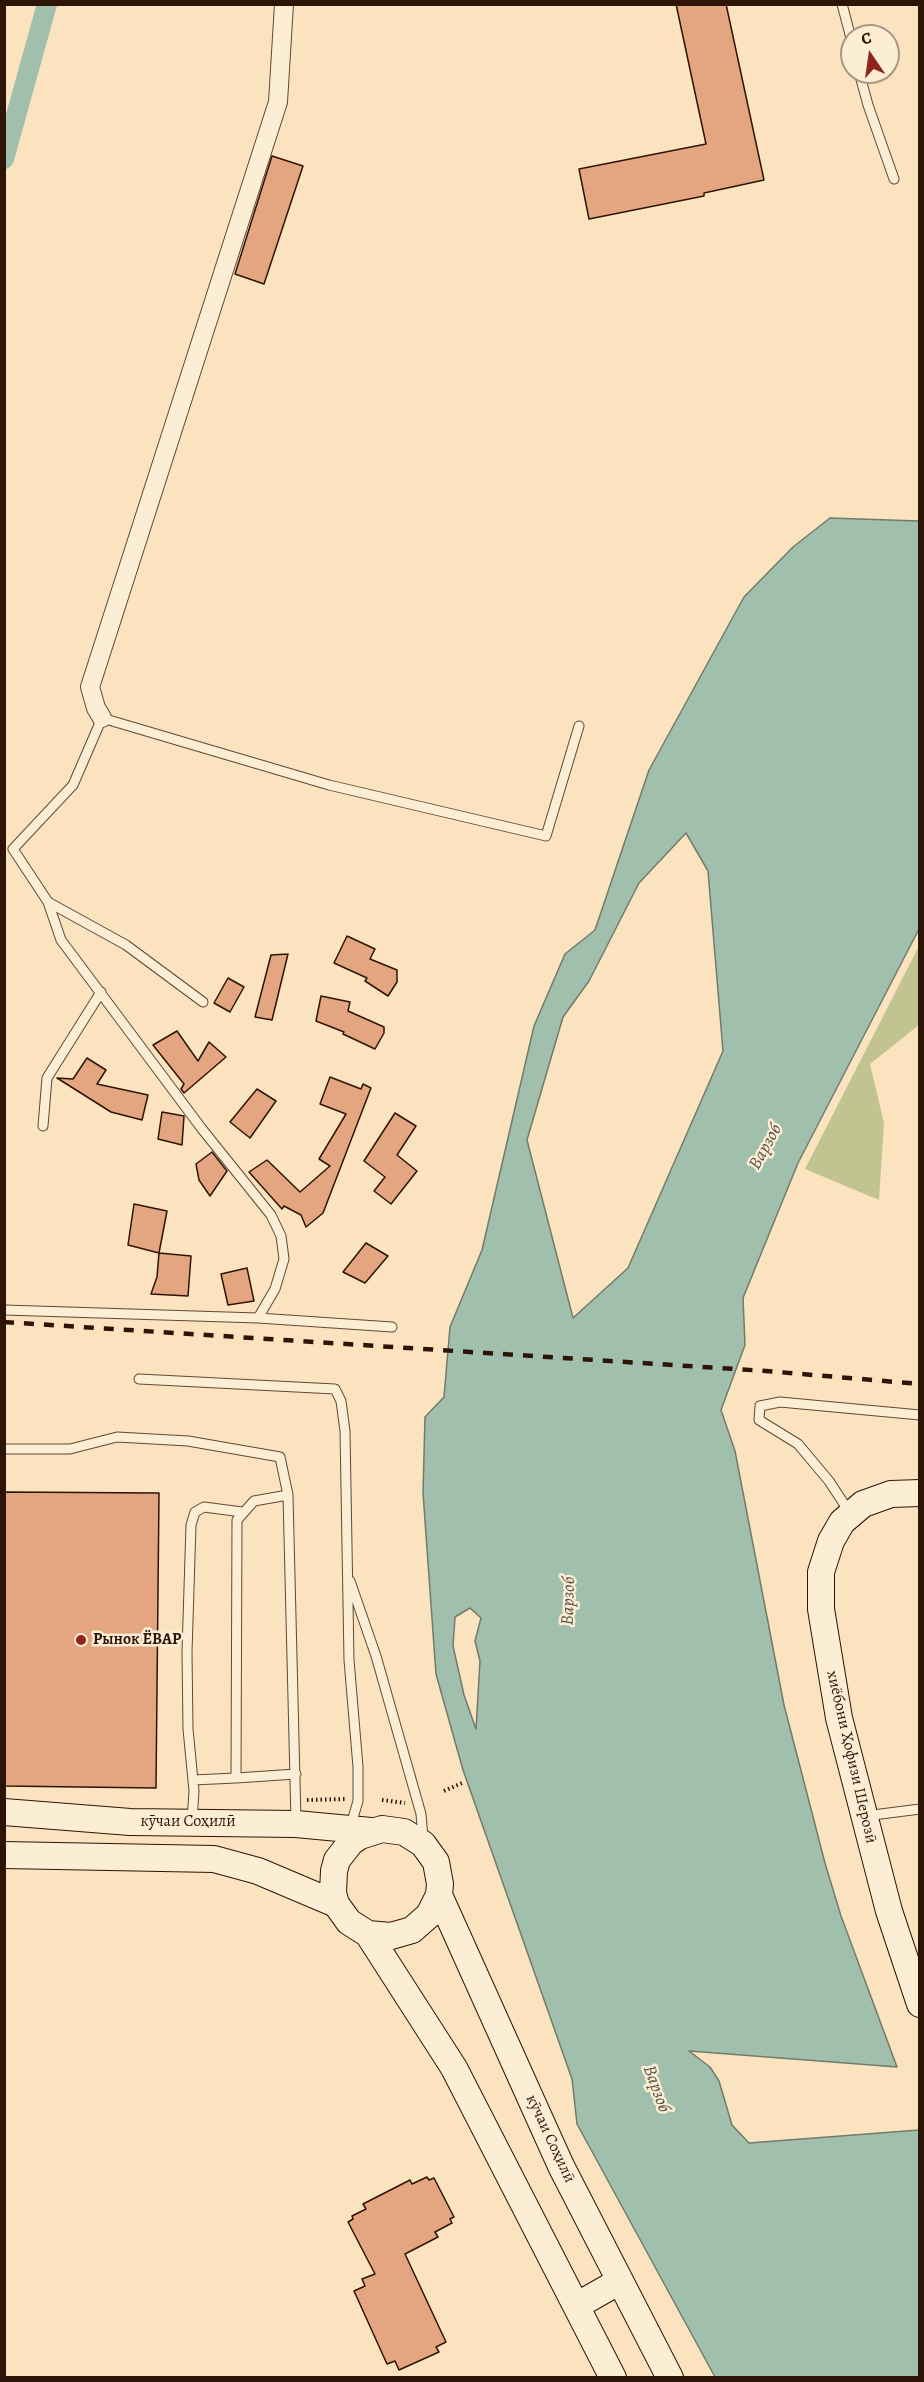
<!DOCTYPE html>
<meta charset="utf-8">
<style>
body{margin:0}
#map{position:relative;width:924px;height:2382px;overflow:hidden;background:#fbe3bf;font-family:Alegreya,serif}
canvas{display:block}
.frame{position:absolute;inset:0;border:6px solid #2d1407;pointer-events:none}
.north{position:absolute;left:840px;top:24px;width:60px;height:60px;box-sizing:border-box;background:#fcedd5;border:2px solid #a99683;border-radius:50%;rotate:347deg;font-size:16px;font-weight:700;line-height:24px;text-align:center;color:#2d1407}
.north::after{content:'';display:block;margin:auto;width:21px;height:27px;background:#8f2418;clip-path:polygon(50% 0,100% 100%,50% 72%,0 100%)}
</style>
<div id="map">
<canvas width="924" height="2382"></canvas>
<div class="frame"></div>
<div class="north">С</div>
</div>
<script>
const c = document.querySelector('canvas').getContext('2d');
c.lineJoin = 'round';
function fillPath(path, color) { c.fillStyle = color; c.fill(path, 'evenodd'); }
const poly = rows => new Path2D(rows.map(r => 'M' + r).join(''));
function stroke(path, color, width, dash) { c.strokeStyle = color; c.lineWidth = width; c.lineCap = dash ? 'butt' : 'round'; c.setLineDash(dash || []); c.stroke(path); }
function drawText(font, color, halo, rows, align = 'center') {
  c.font = font + ' Alegreya,serif'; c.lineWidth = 5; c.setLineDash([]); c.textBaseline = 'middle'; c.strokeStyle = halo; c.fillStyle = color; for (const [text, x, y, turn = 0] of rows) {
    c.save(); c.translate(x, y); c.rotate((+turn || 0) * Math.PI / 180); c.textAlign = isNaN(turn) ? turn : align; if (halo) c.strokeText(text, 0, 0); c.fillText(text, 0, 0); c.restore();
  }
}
fillPath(poly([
 [919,946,919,1025,870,1064,884,1123,879,1200,805,1169]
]), '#c1c390');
const water = poly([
 [830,518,919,521,919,929,798,1163,743,1298,745,1345,721,1410,735,1451,784,1705,825,1863,841,1916,897,2067,689,2051,710,2067,719,2081,732,2125,749,2143,919,2130,919,2377,715,2377,577,2124,572,2079,463,1770,436,1674,423,1493,425,1417,444,1397,450,1327,482,1250,534,1026,565,954,595,930,649,770,744,597,793,547,830,518],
 [686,833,708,871,723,1051,628,1268,573,1318,527,1140,563,1017,589,981,639,883,686,833],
 [470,1608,481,1618,475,1641,480,1661,476,1729,464,1695,453,1646,455,1617,470,1608]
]);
fillPath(water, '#a0bfac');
stroke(water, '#727b6a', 1.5);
stroke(poly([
 [4,159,47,4]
]), '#a0bfac', 20);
const building = poly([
 [676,4,726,4,764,180,704,193,704,196,589,219,579,169,706,144,676,4],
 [272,156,303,166,264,284,235,274,272,156],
 [347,936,375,949,370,959,397,970,397,982,388,996,365,981,367,978,334,963,347,936],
 [288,954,272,1020,255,1017,271,955,288,954],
 [228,978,244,987,230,1012,214,1003,228,978],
 [321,996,350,1002,348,1011,384,1027,384,1033,375,1049,343,1034,344,1032,316,1021,321,996],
 [177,1031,198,1061,209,1042,226,1057,184,1093,181,1089,184,1084,153,1045,177,1031],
 [87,1058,106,1070,97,1084,148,1095,142,1120,111,1112,57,1078,73,1079,87,1058],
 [330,1077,361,1089,363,1084,371,1088,323,1213,306,1227,301,1215,284,1206,282,1209,249,1172,267,1160,300,1192,330,1166,319,1159,346,1114,320,1104,330,1077],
 [257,1089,276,1101,250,1138,230,1122,257,1089],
 [162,1112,184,1116,182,1145,158,1139,162,1112],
 [395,1113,416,1126,397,1155,417,1171,391,1204,374,1191,385,1177,364,1161,395,1113],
 [212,1152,227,1171,210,1196,199,1180,196,1164,212,1152],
 [134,1204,167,1211,159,1253,128,1245,134,1204],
 [366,1243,388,1256,365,1283,343,1272,366,1243],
 [159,1253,191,1256,188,1296,151,1294,157,1277,159,1253],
 [247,1268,254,1301,228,1305,221,1274,247,1268],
 [4,1492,159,1493,156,1788,4,1786,4,1492],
 [427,2177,429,2180,434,2178,454,2217,450,2219,452,2223,435,2232,438,2237,405,2254,446,2342,436,2347,439,2352,399,2370,395,2361,387,2364,354,2291,365,2286,362,2279,375,2274,348,2222,353,2219,352,2216,366,2209,363,2204,410,2180,412,2184,427,2177]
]);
fillPath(building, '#e4a581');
stroke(building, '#2d1407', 1.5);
const lane = poly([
 [842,4,852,42],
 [859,72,868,105,894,179],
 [48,902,126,945,203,1002],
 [43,1126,47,1078,101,992],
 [4,1310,258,1318,275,1289,284,1259,281,1236,271,1215,202,1129,61,940,48,902,13,849,73,785,102,718,329,785,546,836,579,726],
 [258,1318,392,1327],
 [139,1379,335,1389,341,1401,345,1431,349,1660,358,1767,358,1801,350,1828],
 [4,1449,70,1449,117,1437,188,1441,280,1457,288,1495,296,1821],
 [288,1495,254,1501,237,1520,236,1778,296,1774],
 [850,1513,829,1481,798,1444,759,1420,760,1406,780,1402,920,1415],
 [350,1581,376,1656,421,1814,423,1838],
 [193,1780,236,1778],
 [865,1816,920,1809],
 [192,1821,194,1791,188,1729,187,1652,191,1525,195,1512,204,1507,242,1512]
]);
const street = poly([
 [102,718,96,708,90,687,278,102,284,4]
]);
const secondary = poly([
 [920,1493,891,1494,863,1504,842,1522,831,1541,821,1572,821,1609,839,1718,889,1911,920,2004],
 [4,1812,130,1822,296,1824,371,1831],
 [4,1855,214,1859,258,1871,336,1904],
 [439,1895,561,2166,670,2378],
 [368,1934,391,1936,412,1930,429,1915,439,1895,440,1884,436,1862,423,1844,404,1832,382,1829,360,1836,351,1842,337,1860,334,1871,333,1893,336,1904,349,1922,368,1934,454,2068,613,2378],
 [576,2306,620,2281]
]);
stroke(lane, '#604835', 11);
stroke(street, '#604835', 20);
stroke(secondary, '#2d1407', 28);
stroke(poly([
 [444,1791,462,1783],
 [307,1800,345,1799],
 [382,1800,405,1803]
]), '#2d1407', 4, [1.5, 3]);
stroke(lane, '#fcedd5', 9);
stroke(street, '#fcedd5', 18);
stroke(secondary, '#fcedd5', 26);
stroke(poly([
 [4,1322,766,1371,920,1384]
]), '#2d1407', 4.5, [10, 10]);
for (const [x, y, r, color] of [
 [81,1640,6,"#8f2418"]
]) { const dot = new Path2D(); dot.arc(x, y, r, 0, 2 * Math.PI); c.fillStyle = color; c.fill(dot); stroke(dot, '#fcedd5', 2); }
drawText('bold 16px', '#2d1407', '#fcedd5', [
 ["Рынок ЁВАР",93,1640]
], 'left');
drawText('16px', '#2d1407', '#fcedd5', [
 ["хиёбони Ҳофизи Шерозӣ",851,1757,77],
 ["кӯчаи Соҳилӣ",188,1822],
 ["кӯчаи Соҳилӣ",550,2139,65]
]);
drawText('italic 18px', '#555041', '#fcedd5', [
 ["Варзоб",766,1147,-61],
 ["Варзоб",569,1601,-88],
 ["Варзоб",656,2089,70]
]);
</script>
